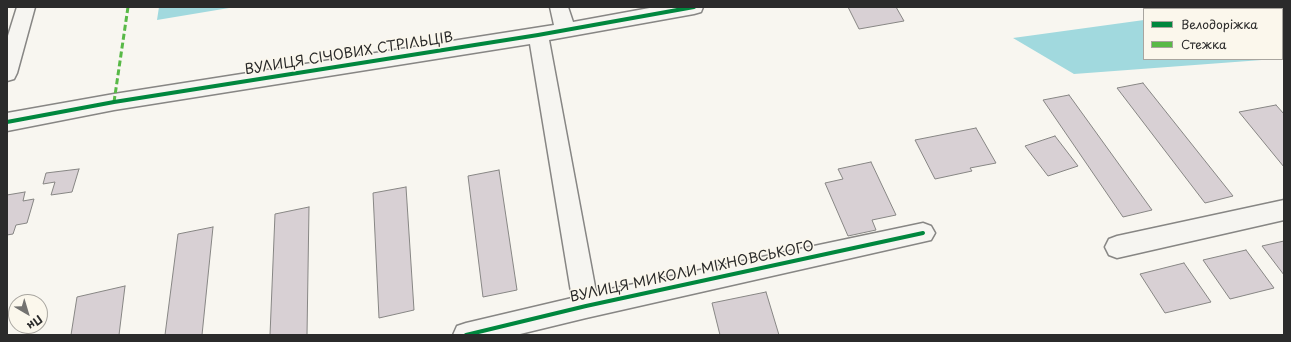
<!DOCTYPE html>
<meta charset="utf-8">
<style>
body{margin:0}
#map{position:relative;width:1291px;height:342px;overflow:hidden;background:#f8f6f0;font-family:"Playpen Sans",sans-serif}
canvas{display:block}
.frame{position:absolute;inset:0;border:8px solid #2b2b2b;pointer-events:none}
.legend{position:absolute;left:1143px;top:8px;width:140px;height:52px;box-sizing:border-box;background:#fbf7ec;border:1px solid #a8a59f;margin:0;padding:5px 7px;list-style:none;font-size:12px;color:#2b2b2b}
.legend li{display:flex;align-items:center;gap:8px;height:20px}
.legend b{width:20px;border:1px solid #a8a59f}
.north{position:absolute;left:8px;top:294px;width:40px;height:40px;box-sizing:border-box;background:#fbf7ec;border:1px solid #a8a59f;border-radius:50%;rotate:142deg;font-size:11px;font-weight:700;line-height:16px;text-align:center;color:#2b2b2b}
.north::after{content:'';display:block;margin:auto;width:14px;height:18px;background:#737270;clip-path:polygon(50% 0,100% 100%,50% 72%,0 100%)}
</style>
<div id="map">
<canvas width="1291" height="342"></canvas>
<div class="frame"></div>
<ul class="legend">
<li><b style="height:5px;background:#00873e"></b>Велодоріжка</li>
<li><b style="height:5px;background:#58b947"></b>Стежка</li>
</ul>
<div class="north">Пн</div>
</div>
<script>
const c = document.querySelector('canvas').getContext('2d');
c.lineJoin = 'round';
function fillPath(path, color) { c.fillStyle = color; c.fill(path, 'evenodd'); }
const poly = rows => new Path2D(rows.map(r => 'M' + r).join(''));
function stroke(path, color, width, dash) { c.strokeStyle = color; c.lineWidth = width; c.lineCap = dash ? 'butt' : 'round'; c.setLineDash(dash || []); c.stroke(path); }
function drawText(font, color, halo, rows, align = 'center') {
  c.font = font + ' "Playpen Sans",sans-serif'; c.lineWidth = 3; c.setLineDash([]); c.textBaseline = 'middle'; c.strokeStyle = halo; c.fillStyle = color; for (const [text, x, y, turn = 0] of rows) {
    c.save(); c.translate(x, y); c.rotate((+turn || 0) * Math.PI / 180); c.textAlign = isNaN(turn) ? turn : align; if (halo) c.strokeText(text, 0, 0); c.fillText(text, 0, 0); c.restore();
  }
}
fillPath(poly([
 [159,7,235,7,157,20],
 [1144,20,1144,59,1275,59,1074,74,1013,38]
]), '#a1d9de');
const building = poly([
 [848,7,896,7,904,21,859,29,848,7],
 [1143,83,1233,196,1205,203,1117,88,1143,83],
 [1069,95,1152,210,1123,217,1043,100,1069,95],
 [1276,105,1284,114,1284,167,1239,112,1276,105],
 [976,128,996,163,970,168,972,171,935,179,915,140,976,128],
 [1055,136,1078,166,1048,176,1025,146,1055,136],
 [871,162,896,215,872,220,876,230,848,236,825,183,843,179,838,169,871,162],
 [79,169,72,192,51,195,55,182,43,184,46,173,79,169],
 [499,170,517,290,483,297,468,176,499,170],
 [406,187,414,310,379,318,373,193,406,187],
 [25,192,23,201,34,199,27,223,16,225,13,234,7,235,7,195,25,192],
 [309,207,307,335,270,335,275,214,309,207],
 [213,227,202,335,165,335,178,234,213,227],
 [1284,241,1284,275,1262,246,1284,241],
 [1246,250,1274,288,1230,299,1203,260,1246,250],
 [1184,263,1211,302,1165,313,1140,274,1184,263],
 [125,286,119,335,71,335,77,297,125,286],
 [766,292,779,335,720,335,712,303,766,292]
]);
fillPath(building, '#d8d0d4');
stroke(building, '#878684', 1);
const minor = poly([
 [17,7,35,7,17,73,14,79,7,81,7,39,17,7],
 [550,7,568,7,573,22,655,7,703,7,701,12,694,14,549,40,596,292,923,223,931,226,935,233,931,240,586,318,516,335,453,335,457,326,466,323,572,298,530,44,114,110,7,131,7,113,114,94,554,25,550,7],
 [1284,200,1284,220,1117,258,1109,255,1105,247,1109,239,1117,236,1284,200]
]);
stroke(minor, '#878684', 3);
fillPath(minor, '#f6f5f1');
stroke(poly([
 [114,102,128,7]
]), '#58b947', 3, [6, 3]);
stroke(poly([
 [7,122,114,102,538,35,694,7],
 [466,335,586,306,923,233]
]), '#00873e', 4);
drawText('14px', '#2b2b2b', '#fbf7ec', [
 ["ВУЛИЦЯ СІЧОВИХ СТРІЛЬЦІВ",349,54,-9],
 ["ВУЛИЦЯ МИКОЛИ МІХНОВСЬКОГО",692,272,-12]
]);
</script>
